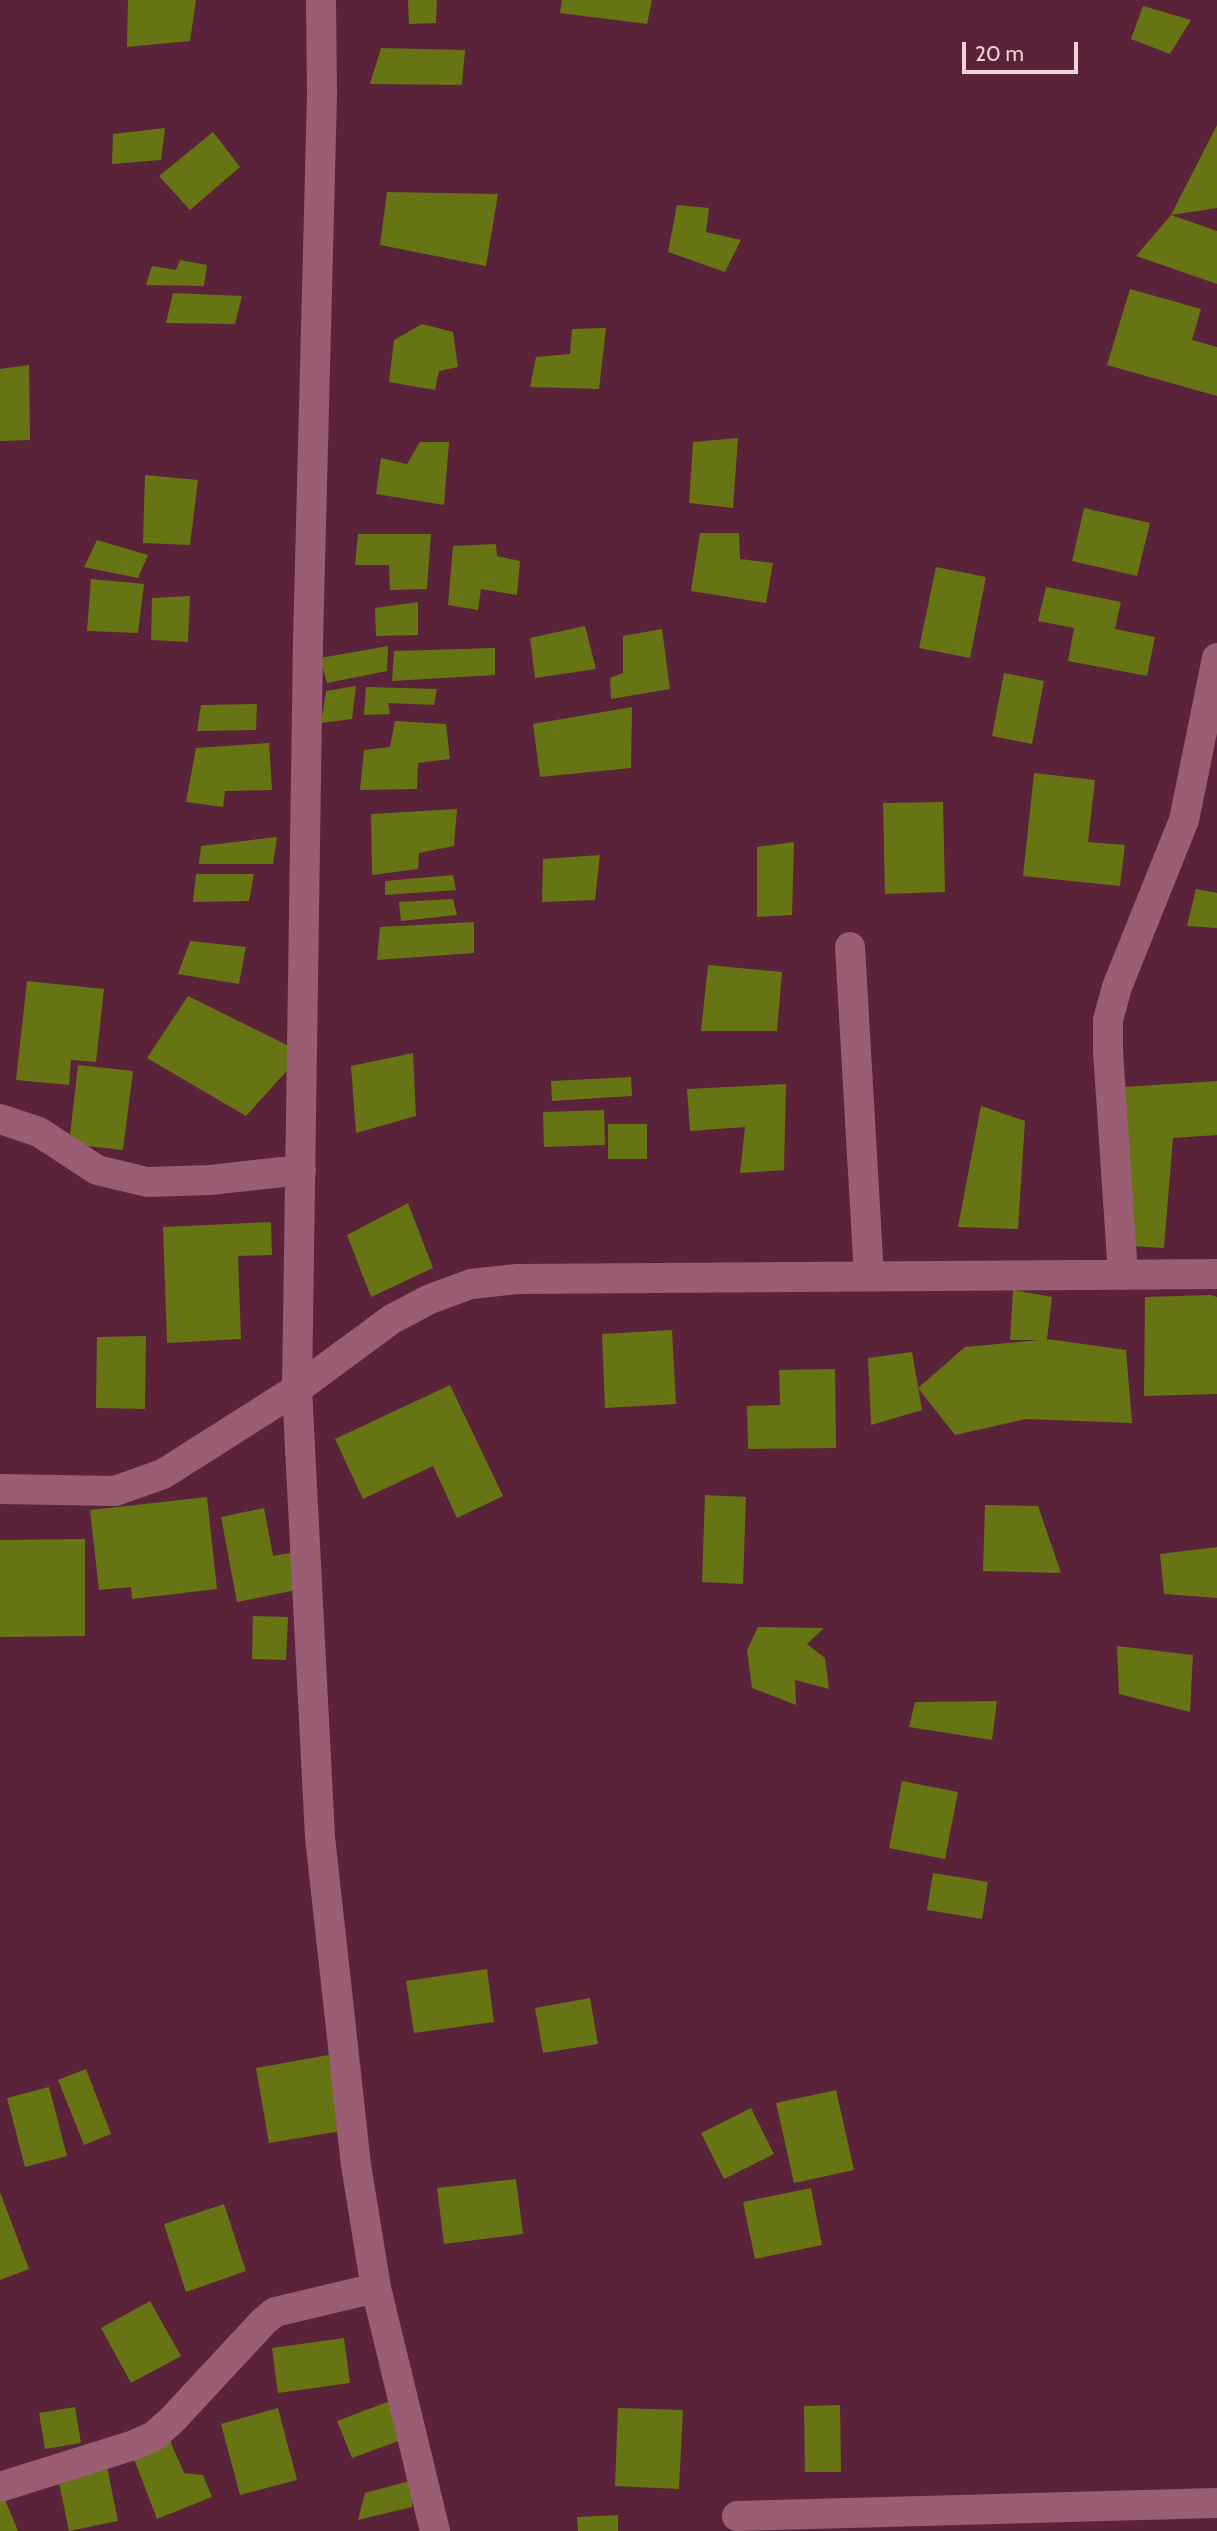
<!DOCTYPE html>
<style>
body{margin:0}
#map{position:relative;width:1217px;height:2531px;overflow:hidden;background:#5a2339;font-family:Cabin,sans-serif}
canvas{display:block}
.scale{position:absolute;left:962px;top:42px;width:116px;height:32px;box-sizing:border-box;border:4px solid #f5d1dc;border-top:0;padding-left:9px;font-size:21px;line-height:24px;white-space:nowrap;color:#f5d1dc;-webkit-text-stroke:5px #5a2339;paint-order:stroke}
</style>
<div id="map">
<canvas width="1217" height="2531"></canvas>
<div class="scale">20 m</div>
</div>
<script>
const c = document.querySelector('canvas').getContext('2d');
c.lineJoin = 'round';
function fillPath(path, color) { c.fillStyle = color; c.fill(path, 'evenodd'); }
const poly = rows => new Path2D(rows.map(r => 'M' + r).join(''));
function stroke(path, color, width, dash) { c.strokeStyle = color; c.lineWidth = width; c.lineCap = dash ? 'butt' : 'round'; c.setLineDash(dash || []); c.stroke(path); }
fillPath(poly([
 [128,0,196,0,190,41,127,47],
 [408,0,437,0,436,23,409,24],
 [562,0,652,0,647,24,560,13],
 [1143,6,1191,20,1170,54,1131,39],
 [381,48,465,50,462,85,370,84],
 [1217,125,1217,208,1171,215,1217,231,1217,284,1136,256,1171,215],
 [165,128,161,160,112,164,113,134],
 [213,132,240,167,190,210,159,176],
 [387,192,498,194,486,266,380,245],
 [677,205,709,208,706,232,741,240,725,272,668,252],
 [180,260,207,265,204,286,146,285,152,266,176,270],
 [1130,289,1201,309,1192,340,1217,347,1217,396,1107,365],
 [173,293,242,296,235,324,166,323],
 [422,324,453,332,458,367,439,371,435,390,389,382,394,340],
 [606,328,599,389,530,387,536,357,570,354,572,329],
 [29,365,30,440,0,441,0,369],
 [738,438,733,508,689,503,693,442],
 [420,442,449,442,444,505,376,494,381,458,407,464],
 [145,475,198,480,190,545,143,543],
 [1084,508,1150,523,1137,576,1072,561],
 [700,533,739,533,740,559,773,563,766,603,691,591],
 [358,534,431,534,427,589,390,590,389,565,355,565],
 [97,540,148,555,138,578,84,567],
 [496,544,497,556,520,561,517,595,481,589,478,610,448,605,453,546],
 [936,567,986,577,970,658,919,648],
 [91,579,144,584,138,633,87,631],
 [1046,587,1121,602,1115,629,1155,637,1147,676,1068,661,1074,628,1038,621],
 [190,596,188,642,151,640,152,598],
 [418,602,418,635,376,636,375,608],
 [585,626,596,669,535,678,530,638],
 [662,629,670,689,611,699,610,678,623,673,623,636],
 [388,646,387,671,327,683,320,658],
 [495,648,495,675,392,681,394,651],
 [1004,673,1044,681,1032,744,992,736],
 [356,686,352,719,321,723,326,691],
 [366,687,437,689,434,705,388,703,390,714,364,715],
 [257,704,256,730,197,731,201,705],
 [632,707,631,768,540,777,533,724],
 [395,721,446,724,450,759,418,763,417,789,360,790,364,750,390,747],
 [269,743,272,790,225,791,223,807,186,802,196,748],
 [1034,773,1095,780,1088,842,1125,845,1120,886,1023,876],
 [943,802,945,892,885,894,883,803],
 [457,809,454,846,419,853,418,869,372,875,371,814],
 [277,837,273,864,199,864,201,846],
 [794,842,792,915,757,917,757,847],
 [600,855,595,900,542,902,543,859],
 [196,874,254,874,249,901,193,902],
 [453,875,456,890,385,895,385,881],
 [1196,889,1217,893,1217,928,1187,926],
 [453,899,457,915,401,921,399,902],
 [474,922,474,953,377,960,380,927],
 [190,941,246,947,239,984,178,974],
 [708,965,782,972,777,1031,701,1031],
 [27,981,104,989,96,1062,71,1060,69,1085,16,1080],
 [188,996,303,1053,246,1116,147,1058],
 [413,1053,416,1116,356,1133,351,1066],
 [78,1065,133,1071,123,1150,69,1144],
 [631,1077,632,1096,552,1101,551,1081],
 [1217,1081,1217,1135,1173,1138,1164,1248,1132,1246,1123,1087],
 [786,1084,784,1170,740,1173,745,1127,690,1131,687,1089],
 [981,1106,1025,1121,1018,1229,958,1227],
 [604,1110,605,1145,544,1147,543,1112],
 [608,1124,647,1124,647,1159,608,1159],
 [408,1203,433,1268,371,1297,347,1235],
 [271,1222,272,1255,238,1256,241,1339,167,1343,163,1227],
 [1013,1290,1052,1297,1047,1339,1126,1350,1132,1423,1026,1419,955,1435,918,1388,965,1347,1040,1340,1010,1340],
 [1211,1295,1217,1297,1217,1394,1144,1396,1145,1297],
 [672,1330,676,1404,605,1408,602,1334],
 [146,1336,145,1409,96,1408,97,1337],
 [912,1352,922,1410,871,1425,868,1358],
 [835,1369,836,1448,748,1449,747,1406,780,1405,779,1370],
 [450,1385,503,1496,457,1518,433,1466,363,1499,335,1439],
 [705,1495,746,1497,743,1584,702,1582],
 [207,1497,217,1589,132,1599,131,1587,99,1590,90,1510],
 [985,1505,1038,1506,1061,1573,983,1571],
 [264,1508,273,1556,302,1551,296,1590,237,1602,221,1517],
 [85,1539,85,1636,0,1637,0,1540],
 [1217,1547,1217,1598,1164,1594,1160,1554],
 [253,1616,288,1617,286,1660,252,1659],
 [758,1627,824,1628,807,1644,825,1658,829,1689,795,1680,796,1705,752,1688,747,1650],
 [1117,1646,1193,1655,1190,1712,1119,1694],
 [997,1701,992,1740,909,1727,915,1702],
 [902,1781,958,1792,945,1859,889,1848],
 [933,1873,988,1882,982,1919,927,1910],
 [487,1969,494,2022,414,2033,406,1981],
 [590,1998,598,2044,543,2053,535,2008],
 [334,2054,347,2130,269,2143,256,2068],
 [86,2069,111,2134,84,2145,58,2080],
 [49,2087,67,2156,25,2167,7,2098],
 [836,2090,854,2170,794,2183,776,2103],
 [751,2108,774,2154,724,2179,701,2133],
 [516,2179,523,2234,444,2244,437,2188],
 [811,2188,822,2245,755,2259,743,2202],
 [0,2192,29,2269,0,2280],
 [224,2204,246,2271,186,2292,164,2224],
 [150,2301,181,2356,131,2383,101,2328],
 [344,2338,350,2383,278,2393,272,2348],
 [390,2401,404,2439,352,2458,337,2421],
 [840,2405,841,2472,805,2472,804,2406],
 [75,2407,81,2443,45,2449,39,2413],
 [278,2408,297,2480,240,2495,221,2424],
 [618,2408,683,2410,679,2489,615,2486],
 [168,2436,184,2473,203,2475,212,2497,157,2519,131,2451],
 [106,2462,118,2521,69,2531,57,2473],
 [413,2480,412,2507,358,2520,365,2493],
 [0,2488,18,2531,0,2531],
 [618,2515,618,2531,578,2531,577,2517]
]), '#677414');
stroke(poly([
 [321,0,322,95,308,641,297,1389,320,1837,356,2165,376,2288,435,2531],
 [850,947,869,1276],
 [0,1119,39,1132,97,1170,147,1182,210,1180,301,1170],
 [1123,1275,1108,1051,1108,1020,1117,987,1184,820,1217,658],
 [0,1489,115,1491,163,1474,297,1389,392,1319,430,1299,471,1284,517,1279,1217,1274],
 [0,2487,134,2445,154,2436,172,2420,264,2321,275,2312,376,2288],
 [737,2516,1217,2503]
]), '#9a5d73', 30);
</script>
